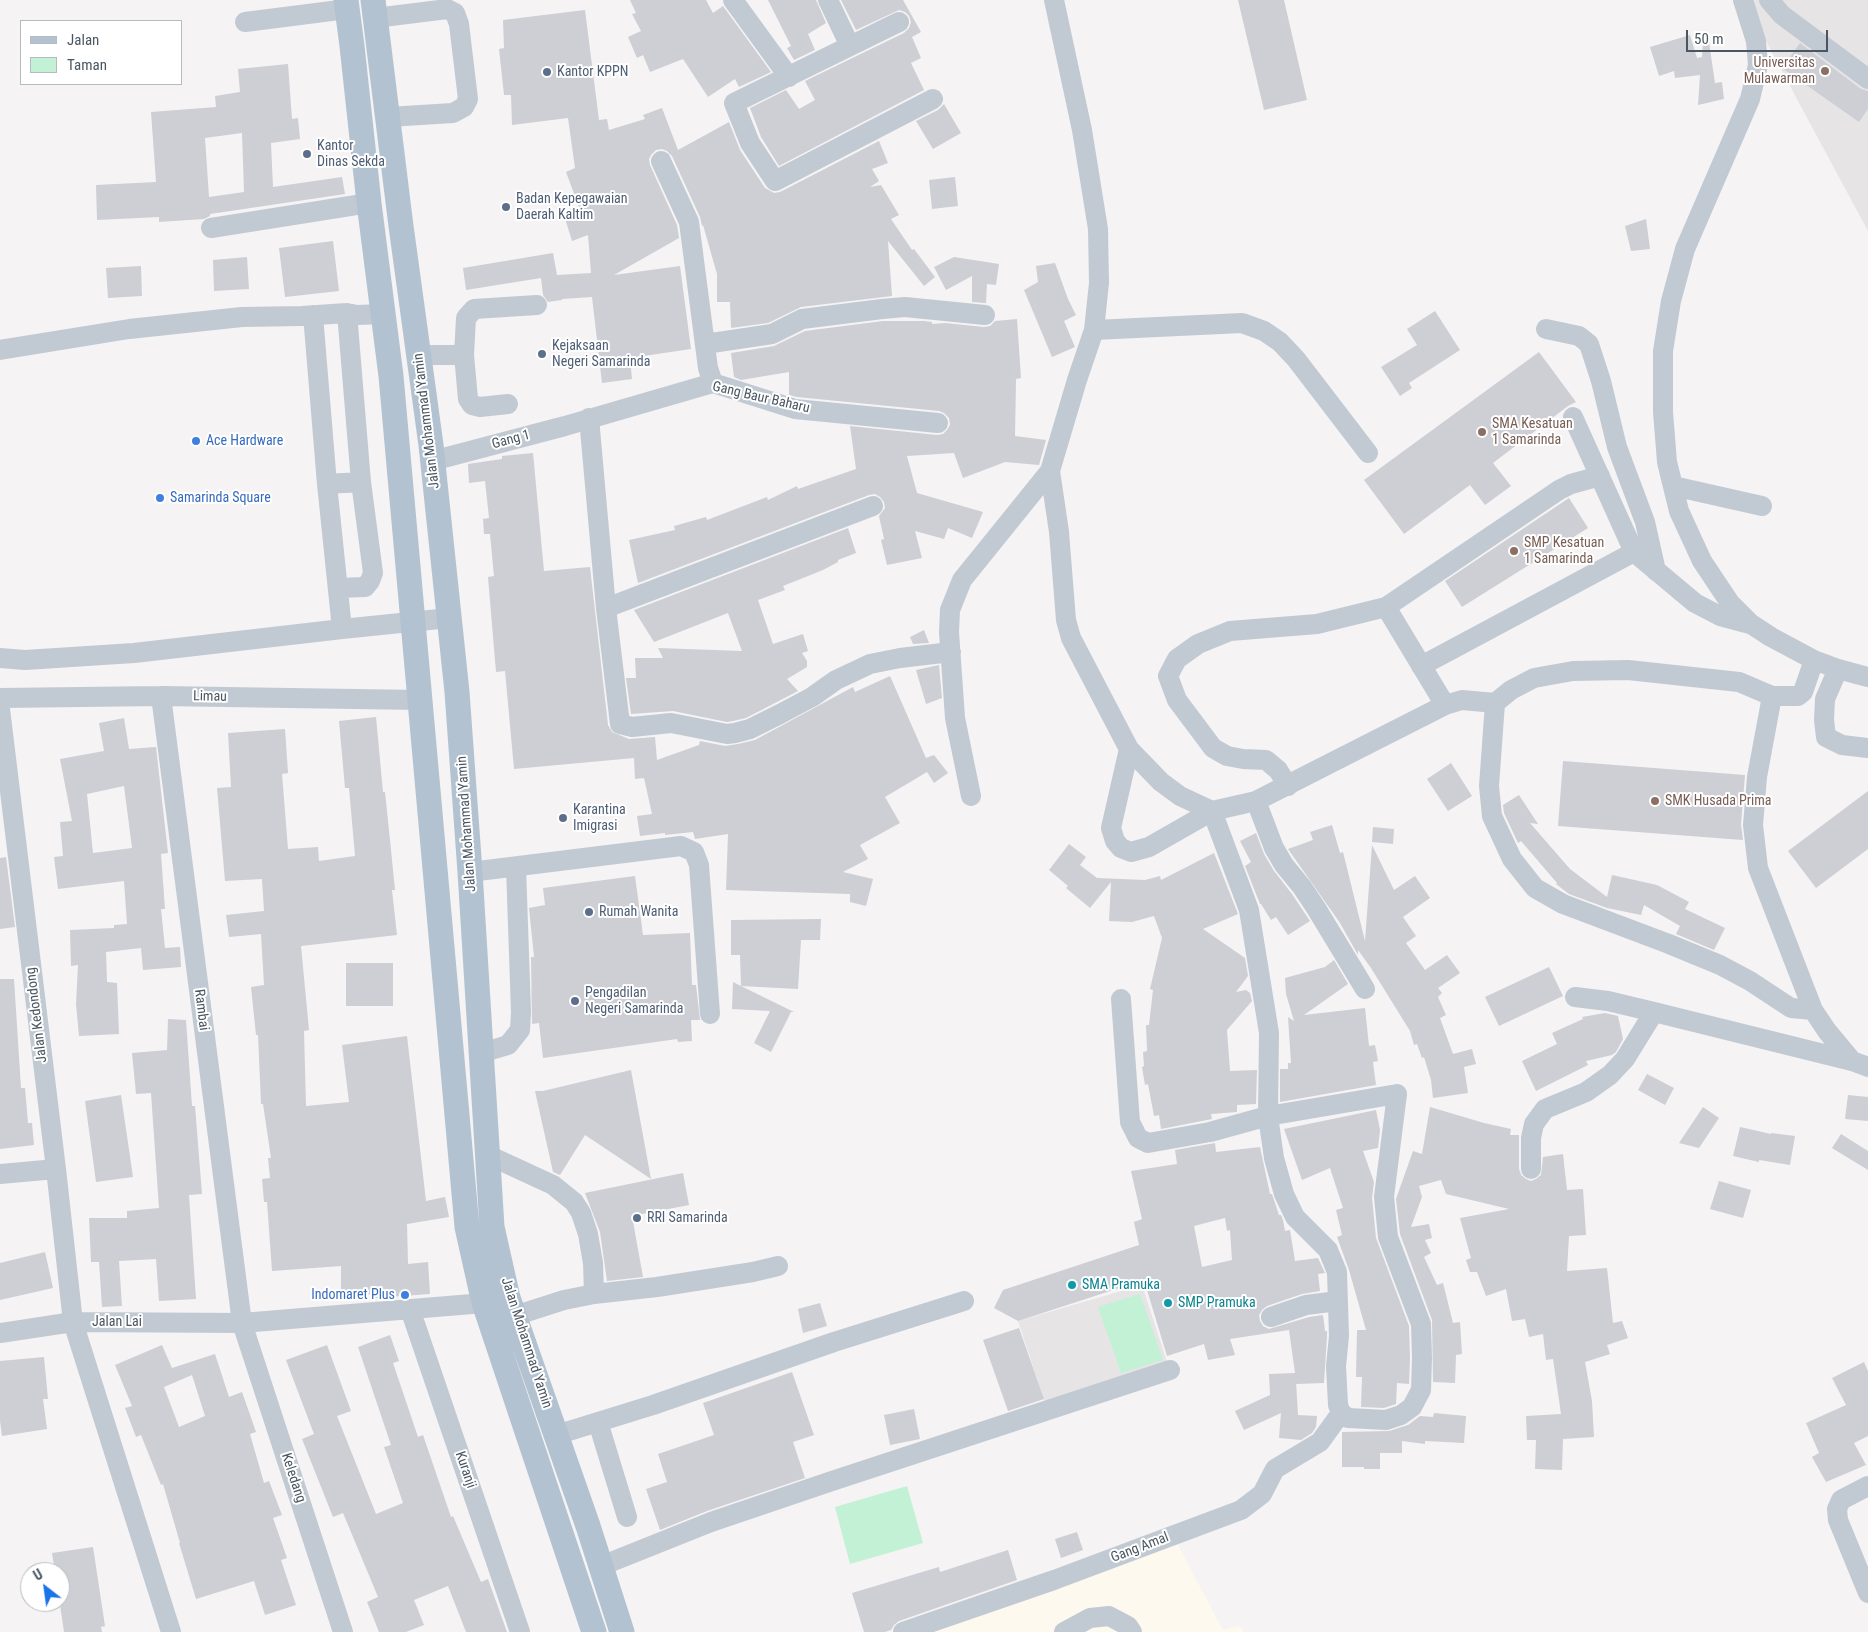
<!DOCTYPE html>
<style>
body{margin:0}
#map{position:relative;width:1868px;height:1632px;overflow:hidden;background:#f5f3f3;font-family:"Roboto Condensed",sans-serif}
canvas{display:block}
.legend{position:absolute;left:20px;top:20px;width:162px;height:65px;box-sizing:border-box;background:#fff;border:1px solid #b7bbc0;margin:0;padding:6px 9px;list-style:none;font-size:15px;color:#4a5661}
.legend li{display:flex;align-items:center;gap:10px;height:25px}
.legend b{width:25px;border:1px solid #b7bbc0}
.north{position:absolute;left:20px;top:1562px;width:50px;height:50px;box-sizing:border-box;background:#fff;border:1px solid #b7bbc0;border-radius:50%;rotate:330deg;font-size:14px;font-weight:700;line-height:20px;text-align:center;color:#4a5661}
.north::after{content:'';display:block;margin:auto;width:18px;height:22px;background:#1a73e8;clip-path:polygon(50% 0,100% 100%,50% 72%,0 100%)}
.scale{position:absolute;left:1686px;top:30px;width:142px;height:22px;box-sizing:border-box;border:2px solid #4a5661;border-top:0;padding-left:6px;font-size:15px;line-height:18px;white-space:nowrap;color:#4a5661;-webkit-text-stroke:4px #fff;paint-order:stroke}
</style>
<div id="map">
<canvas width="1868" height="1632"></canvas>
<ul class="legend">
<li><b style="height:6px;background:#b3c2d1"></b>Jalan</li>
<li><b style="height:14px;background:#c3f1d5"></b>Taman</li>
</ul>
<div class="north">U</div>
<div class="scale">50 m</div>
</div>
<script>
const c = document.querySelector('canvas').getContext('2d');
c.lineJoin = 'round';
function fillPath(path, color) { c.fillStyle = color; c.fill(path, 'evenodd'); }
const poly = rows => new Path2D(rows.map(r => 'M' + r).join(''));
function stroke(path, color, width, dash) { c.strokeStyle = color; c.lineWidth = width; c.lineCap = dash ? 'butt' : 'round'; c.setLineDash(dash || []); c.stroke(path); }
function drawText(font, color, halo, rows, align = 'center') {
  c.font = font + ' "Roboto Condensed",sans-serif'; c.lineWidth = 4; c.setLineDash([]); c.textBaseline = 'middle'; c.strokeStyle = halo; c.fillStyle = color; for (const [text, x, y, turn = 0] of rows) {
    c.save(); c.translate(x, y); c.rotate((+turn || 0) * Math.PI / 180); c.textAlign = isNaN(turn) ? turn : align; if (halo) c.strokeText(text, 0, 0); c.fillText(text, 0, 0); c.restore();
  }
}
fillPath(poly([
 [1171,1532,1223,1630,1239,1626,1244,1632,894,1632]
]), '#fdf9ef');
fillPath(poly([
 [1744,0,1868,0,1868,231,1820,142],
 [1142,1285,1170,1371,1047,1409,1018,1321]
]), '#e6e4e5');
fillPath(poly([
 [1140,1294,1163,1360,1121,1373,1098,1307],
 [907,1486,923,1543,850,1564,835,1507]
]), '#c3f1d5');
fillPath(poly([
 [630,0,706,0,713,13,723,6,771,72,739,87,735,79,708,97,683,59,650,72,643,55,637,58,628,37,641,31,632,14,636,13],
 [768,0,816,0,826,23,808,34,815,50,794,60,787,48,791,46],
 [841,0,903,0,921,32,912,37,921,58,911,63,924,90,779,166,761,137,750,108,786,90,799,109,815,100,805,81,904,33,909,28,911,22,909,16,905,12,899,10,856,30],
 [1238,0,1284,0,1307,100,1264,110],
 [585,10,599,120,607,119,609,130,645,119,643,115,662,108,678,150,729,122,740,150,765,188,774,193,780,192,879,141,888,163,872,169,879,181,870,187,881,185,899,215,891,219,912,250,914,249,935,277,924,286,888,241,892,296,801,307,768,323,731,328,730,302,717,302,717,274,703,225,702,226,700,217,672,156,667,151,662,149,656,150,651,155,649,159,650,165,677,225,679,238,614,275,680,266,691,349,630,358,632,379,602,383,592,297,562,299,562,300,548,302,543,295,541,278,466,290,463,268,553,253,557,275,591,273,588,235,572,241,563,212,579,207,566,172,575,168,568,118,512,125,511,95,504,95,499,49,504,48,503,20],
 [1690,35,1697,58,1702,57,1703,42,1709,42,1715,83,1722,82,1724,99,1698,105,1700,75,1675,78,1674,71,1659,76,1650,47],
 [1800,43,1861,89,1868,91,1868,109,1859,122,1782,68],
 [288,64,292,119,298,118,300,139,271,143,273,187,342,177,345,194,210,214,210,216,204,219,159,222,159,217,97,220,96,185,156,182,151,112,216,107,215,96,240,92,238,69],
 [242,133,244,192,209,197,205,138],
 [944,104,961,133,933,149,916,121,938,110],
 [955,177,958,206,932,209,929,180],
 [1646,219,1650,249,1631,251,1625,226],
 [333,241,339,291,285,297,279,248],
 [247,257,249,289,214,291,213,260],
 [954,257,999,264,996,285,987,284,986,303,972,302,972,276,946,290,934,267],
 [1055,263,1068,299,1076,315,1064,321,1075,347,1052,357,1024,290,1038,282,1036,266],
 [141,266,142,296,108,298,106,268],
 [1435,311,1460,350,1409,383,1412,388,1400,396,1381,367,1417,345,1407,329],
 [1017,319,1021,378,1016,379,1015,436,1046,440,1039,465,1005,462,963,478,954,453,907,456,917,493,983,512,972,538,948,528,944,539,915,531,922,558,887,565,881,540,884,539,879,516,885,508,884,502,880,497,875,494,869,495,638,583,629,540,675,530,674,526,706,517,707,520,767,497,768,500,797,486,798,489,856,469,850,426,937,435,943,434,947,430,950,425,949,418,944,413,939,411,797,397,789,395,789,372,741,380,734,377,731,353,774,346,805,331,883,321,924,321,932,322,932,324,945,323,984,327,990,326,995,321],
 [1539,352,1576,402,1568,406,1493,463,1511,486,1485,505,1470,485,1404,534,1364,480],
 [533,453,544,571,590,567,608,725,612,732,629,739,655,737,657,760,699,745,700,741,725,746,738,744,755,740,853,687,855,692,890,676,926,758,934,755,948,773,934,783,927,772,885,797,900,823,860,845,868,859,843,872,873,879,866,906,850,902,850,894,726,890,728,834,695,839,693,832,665,835,665,833,640,836,637,816,652,814,644,778,635,779,634,758,514,769,505,671,496,672,488,577,494,576,490,534,484,534,483,519,489,518,485,481,469,483,468,464,502,459,502,456],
 [1569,498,1588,528,1462,607,1445,581],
 [848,528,856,553,838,560,838,562,823,570,783,586,785,590,758,600,773,644,803,634,808,651,802,653,807,661,807,667,787,679,798,691,746,718,733,721,727,722,673,711,631,714,626,678,636,678,635,658,663,658,658,648,742,651,728,613,654,642,634,610],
 [924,630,929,643,913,644,910,637],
 [939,665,942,698,926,704,916,670],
 [376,717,383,792,385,792,390,840,395,890,392,890,397,935,301,946,309,1030,304,1031,306,1106,349,1102,342,1045,407,1036,426,1201,445,1197,449,1217,407,1224,408,1264,428,1262,430,1294,375,1298,375,1294,341,1295,341,1266,272,1271,267,1202,264,1202,262,1179,270,1178,268,1158,271,1158,263,1104,261,1104,258,1035,256,1035,251,987,264,985,261,934,229,937,226,915,264,911,262,879,225,881,217,788,231,787,228,733,285,729,288,773,282,774,288,849,318,847,319,861,355,856,349,788,345,788,339,721],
 [124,718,129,749,156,747,168,853,161,854,165,909,161,909,165,948,180,947,181,967,143,970,141,948,106,952,107,982,117,983,119,1034,79,1036,76,1004,78,965,71,966,70,930,114,928,114,925,127,924,124,881,58,889,54,857,63,856,60,822,72,821,60,759,104,751,99,723],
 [124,786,132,848,93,853,87,794],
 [1563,761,1745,775,1741,824,1743,840,1558,826],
 [1451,763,1472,796,1448,811,1427,779],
 [1868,791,1868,849,1816,888,1788,851],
 [1519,795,1538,824,1530,823,1570,869,1607,897,1612,875,1657,885,1689,902,1685,909,1725,928,1714,950,1676,934,1680,926,1644,905,1641,915,1607,908,1569,894,1556,884,1557,883,1521,841,1518,843,1504,813,1503,805],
 [1332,825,1340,853,1343,852,1365,941,1372,845,1394,890,1415,876,1430,898,1403,917,1416,936,1406,943,1425,970,1447,955,1460,973,1438,988,1442,993,1438,997,1446,1015,1440,1018,1453,1054,1472,1049,1476,1064,1464,1067,1468,1093,1433,1098,1431,1080,1424,1057,1422,1058,1417,1044,1414,1045,1410,1031,1371,968,1358,950,1358,955,1340,923,1288,849,1313,840,1310,832],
 [1373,827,1394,829,1393,844,1372,842],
 [1256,833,1264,854,1274,871,1292,894,1310,921,1288,935,1276,917,1271,920,1261,904,1260,904,1245,866,1251,862,1240,841],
 [1069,844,1086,857,1080,865,1097,878,1145,880,1160,876,1161,880,1214,853,1238,914,1203,929,1245,958,1248,976,1236,992,1246,990,1250,993,1252,1001,1227,1030,1230,1071,1257,1070,1256,1104,1237,1105,1237,1112,1211,1114,1212,1119,1161,1129,1159,1115,1154,1116,1148,1084,1145,1085,1142,1067,1144,1066,1143,1052,1147,1051,1146,1025,1149,1025,1153,990,1150,989,1162,938,1154,916,1132,922,1109,921,1111,882,1090,908,1066,888,1068,886,1049,870],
 [6,857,15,927,0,929,0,858],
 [635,876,643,935,690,933,692,985,696,985,700,1020,691,1020,692,1041,678,1042,677,1039,543,1058,539,1023,532,1024,531,957,534,957,529,908,545,905,543,888],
 [821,919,820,940,801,940,798,989,741,986,794,1012,791,1012,771,1052,754,1043,770,1011,732,1009,733,982,741,986,740,955,731,955,731,920],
 [1334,960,1348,984,1304,1015,1365,1008,1369,1046,1375,1045,1378,1061,1373,1062,1376,1085,1280,1102,1280,1069,1288,1069,1288,1063,1291,1063,1288,1017,1294,1021,1286,994,1285,978,1325,967],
 [346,963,393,963,393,1006,346,1006],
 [1549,967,1563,996,1499,1026,1485,997],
 [0,979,14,979,21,1088,25,1088,28,1123,32,1123,34,1145,0,1149],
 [1605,1013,1618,1016,1623,1039,1616,1052,1612,1055,1586,1061,1588,1065,1536,1091,1522,1061,1557,1044,1552,1033,1583,1019,1582,1017],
 [168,1019,186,1020,192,1106,195,1106,202,1194,189,1195,196,1299,159,1301,156,1259,119,1261,122,1306,102,1307,99,1262,91,1262,89,1218,127,1218,127,1211,159,1208,151,1093,136,1094,132,1053,167,1050],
 [631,1070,651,1179,585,1135,560,1175,553,1172,535,1091,543,1091],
 [1647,1074,1674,1088,1665,1105,1638,1090],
 [121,1095,133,1177,96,1182,85,1101],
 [1848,1095,1868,1097,1868,1121,1845,1119],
 [1430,1107,1484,1123,1511,1129,1510,1135,1519,1135,1519,1169,1521,1175,1526,1179,1531,1181,1536,1179,1541,1175,1543,1157,1563,1154,1567,1190,1583,1189,1586,1235,1569,1236,1567,1271,1607,1268,1613,1323,1622,1321,1628,1338,1607,1345,1610,1354,1585,1362,1592,1401,1594,1437,1563,1439,1562,1470,1535,1469,1536,1440,1527,1440,1526,1416,1561,1414,1553,1359,1546,1360,1543,1334,1529,1337,1525,1319,1512,1321,1506,1289,1486,1296,1477,1272,1470,1272,1466,1260,1471,1258,1460,1218,1509,1209,1446,1194,1441,1180,1419,1186,1422,1197,1411,1227,1429,1224,1432,1238,1425,1240,1431,1253,1424,1257,1437,1285,1443,1283,1453,1323,1460,1322,1462,1354,1456,1355,1455,1383,1433,1382,1432,1320,1400,1234,1396,1199,1413,1151,1422,1154],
 [1703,1107,1719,1118,1699,1148,1679,1143],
 [1376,1110,1380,1130,1378,1148,1363,1151,1374,1182,1372,1198,1376,1238,1409,1326,1410,1358,1409,1384,1397,1383,1396,1404,1384,1408,1361,1407,1362,1377,1356,1377,1357,1330,1366,1330,1349,1270,1337,1237,1342,1235,1336,1210,1343,1208,1330,1168,1302,1180,1284,1129],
 [1740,1127,1771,1134,1771,1133,1795,1136,1790,1165,1759,1160,1759,1162,1733,1156],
 [1841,1134,1868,1151,1868,1170,1832,1148],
 [1215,1143,1216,1152,1260,1147,1270,1194,1272,1194,1279,1215,1281,1215,1283,1220,1285,1231,1290,1230,1295,1261,1318,1258,1325,1273,1318,1274,1320,1291,1302,1294,1267,1306,1262,1310,1259,1315,1260,1321,1263,1326,1269,1329,1309,1317,1323,1315,1325,1331,1327,1331,1327,1336,1324,1383,1296,1384,1296,1382,1298,1415,1317,1416,1316,1427,1312,1433,1301,1440,1279,1438,1281,1413,1244,1430,1235,1411,1270,1395,1269,1374,1295,1373,1289,1330,1230,1339,1235,1355,1208,1360,1204,1344,1167,1356,1144,1280,1018,1321,994,1308,1003,1290,1139,1245,1134,1222,1142,1219,1131,1171,1177,1164,1175,1150],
 [1225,1218,1227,1231,1230,1230,1232,1260,1202,1267,1194,1226],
 [683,1173,689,1205,632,1216,643,1277,607,1281,600,1232,585,1193],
 [1719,1181,1751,1190,1743,1218,1710,1209],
 [45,1252,53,1288,0,1300,0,1263],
 [820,1303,827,1326,803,1333,798,1309],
 [1019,1328,1044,1399,1008,1411,983,1340],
 [390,1335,399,1361,393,1363,418,1437,423,1435,451,1517,453,1516,481,1582,488,1579,507,1632,466,1632,448,1586,414,1600,424,1625,406,1632,379,1632,367,1602,378,1597,343,1513,333,1517,302,1439,314,1434,286,1360,327,1345,351,1411,337,1416,376,1514,403,1503,384,1447,391,1445,358,1347],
 [162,1345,172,1368,215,1354,229,1397,242,1392,256,1432,250,1434,264,1483,269,1481,282,1515,273,1518,287,1558,281,1560,296,1605,265,1615,254,1581,196,1599,179,1543,180,1543,163,1484,161,1485,141,1435,136,1437,125,1408,132,1406,115,1365],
 [192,1375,205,1416,179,1427,164,1387],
 [44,1357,48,1399,43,1399,47,1429,2,1436,0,1421,0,1361],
 [1864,1362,1868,1371,1868,1436,1854,1443,1866,1465,1826,1482,1812,1457,1819,1453,1806,1423,1846,1405,1832,1378],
 [792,1372,814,1435,793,1442,805,1478,707,1511,660,1530,646,1489,667,1482,658,1454,714,1435,703,1403],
 [914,1409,920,1439,890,1445,884,1415],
 [1434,1413,1466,1416,1464,1443,1425,1441,1425,1444,1402,1441,1402,1453,1380,1453,1380,1469,1364,1469,1364,1467,1342,1467,1342,1432,1389,1431,1408,1425,1420,1416,1433,1417],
 [1077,1532,1083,1550,1061,1558,1055,1539],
 [93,1547,105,1626,101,1627,102,1632,64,1632,60,1605,60,1572,55,1572,52,1553],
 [1008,1550,1017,1580,899,1621,894,1625,891,1630,885,1632,864,1632,852,1593,939,1567,940,1572]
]), '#cdcfd5');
stroke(poly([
 [733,0,789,77],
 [828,0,850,46],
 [1054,0,1082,130,1098,229,1099,283,1094,330,1077,380,1050,471,1059,532,1066,620,1071,638,1129,749,1161,782,1180,796,1212,811,1249,910,1269,1033,1268,1116,1274,1158,1284,1194,1295,1217,1328,1250,1337,1272,1339,1336,1336,1366,1338,1405,1341,1413,1348,1418,1386,1420,1401,1415,1412,1407,1421,1390,1422,1358,1421,1324,1388,1237,1384,1197,1397,1094,1268,1116,1210,1132,1148,1143,1138,1138,1130,1122,1121,999],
 [1743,0,1756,41,1758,65,1750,99,1685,249,1671,301,1663,351,1663,412,1667,462,1679,511,1702,561,1730,603,1751,624,1771,637,1814,660,1838,669,1868,677],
 [1769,0,1782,15,1868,79],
 [375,18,447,9,455,13,459,24,468,99,464,107,453,113,388,117],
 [245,22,347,9],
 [899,22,734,103,750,143,775,181,933,99],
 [661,161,689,222,708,368,713,383],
 [211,228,369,203],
 [313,315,327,484,342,629,449,618],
 [1546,329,1579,336,1589,344,1601,381,1617,447,1645,522,1656,571],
 [1094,330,1242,323,1264,331,1280,342,1296,359,1368,453],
 [705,344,772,334,802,319,882,309,905,307,985,315],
 [0,350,129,329,242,317,302,316,347,313,357,315,383,314],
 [419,355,464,355,466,318,474,309,537,305],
 [464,355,468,399,472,405,480,407,508,404],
 [1573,417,1634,552],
 [589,418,606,608,620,724,632,727,671,723,727,734,735,733,750,729,780,714,812,697,836,680,870,664,900,658,951,652],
 [432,461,565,426,713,383,795,409,938,423],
 [327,484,361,482],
 [1673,486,1762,506],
 [338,588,365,587,370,581,373,573,361,482,347,313],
 [606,608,873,506],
 [0,658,25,660,134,653,342,629],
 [1421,666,1634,552,1695,603,1720,616,1750,624],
 [1838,669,1825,699,1824,720,1826,737,1842,745,1868,748],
 [161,696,242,1323,343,1632],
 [1772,696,1757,777,1753,825,1758,868,1813,1010,1827,1031,1852,1061],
 [0,698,161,696,420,700],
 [1445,705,1386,607,1559,490,1571,484,1600,476],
 [0,709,56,1169,73,1322,171,1632],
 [1129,749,1111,828,1115,841,1121,848,1131,852,1149,847,1212,811,1256,801,1445,705,1462,700,1495,703],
 [1288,786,1278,770,1266,760,1243,759,1227,756,1213,748,1177,700,1168,676,1177,659,1198,644,1230,631,1317,624,1386,607],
 [971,796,955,718,949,632,950,610,962,580,1050,471],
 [1256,801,1274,848,1284,865,1302,887,1316,908,1365,989],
 [470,872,681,846,694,852,699,865,710,1014],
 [1575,997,1608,1001,1654,1012,1852,1061,1868,1067],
 [1813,1010,1791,1008,1750,981,1720,965,1669,944,1563,904,1535,888,1512,859,1492,816,1489,786,1495,703,1511,690,1534,678,1573,671,1628,670,1739,682,1772,696,1798,696,1803,692,1814,660],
 [481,1053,508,1045,520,1030,521,1012,516,867],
 [488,1155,553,1185,574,1202,581,1213,588,1234,593,1263,594,1294,564,1300,514,1316],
 [1531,1169,1531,1138,1534,1124,1545,1109,1586,1092,1610,1075,1625,1059,1654,1012],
 [0,1174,56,1169],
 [594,1294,657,1287,753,1272,778,1266],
 [410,1309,520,1632],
 [1271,1317,1306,1305,1338,1301],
 [0,1333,73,1322,242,1323,484,1303],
 [598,1422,627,1517],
 [556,1435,653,1405,834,1342,964,1301],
 [1868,1486,1841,1500,1837,1509,1838,1520,1868,1593],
 [601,1566,711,1522,832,1481,1170,1370],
 [903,1632,1054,1580,1241,1510,1262,1494,1275,1469,1320,1442,1341,1413],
 [1064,1632,1090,1618,1109,1616,1128,1626,1132,1632]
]), '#c1cad2', 20);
stroke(poly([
 [346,0,352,46,369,203,391,376,467,1227,484,1303,594,1632],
 [373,0,401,226,431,445,457,692,470,872,492,1227,508,1298,588,1526,622,1632]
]), '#b3c2d1', 25);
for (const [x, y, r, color] of [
 [1825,71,5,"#8d6e63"],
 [547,72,5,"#5c6f8a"],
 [307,154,5,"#5c6f8a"],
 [506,207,5,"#5c6f8a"],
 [542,354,5,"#5c6f8a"],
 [1482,432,5,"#8d6e63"],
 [196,441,5,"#3f7fe0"],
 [160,498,5,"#3f7fe0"],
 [1514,551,5,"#8d6e63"],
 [1655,801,5,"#8d6e63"],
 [563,818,5,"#5c6f8a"],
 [589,912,5,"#5c6f8a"],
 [575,1001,5,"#5c6f8a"],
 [637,1218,5,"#5c6f8a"],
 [1072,1285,5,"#0f9aa8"],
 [405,1295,5,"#3f7fe0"],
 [1168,1303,5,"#0f9aa8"]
]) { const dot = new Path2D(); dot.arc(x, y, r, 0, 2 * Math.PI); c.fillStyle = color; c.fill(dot); stroke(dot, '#fff', 2); }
drawText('14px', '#785e54', '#fff', [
 ["Universitas",1815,63,"right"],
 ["Mulawarman",1815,79,"right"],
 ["SMA Kesatuan",1492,424],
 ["1 Samarinda",1492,440],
 ["SMP Kesatuan",1524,543],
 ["1 Samarinda",1524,559],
 ["SMK Husada Prima",1665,801]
], 'left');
drawText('14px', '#4e5e75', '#fff', [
 ["Kantor KPPN",557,72],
 ["Kantor",317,146],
 ["Dinas Sekda",317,162],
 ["Badan Kepegawaian",516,199],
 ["Daerah Kaltim",516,215],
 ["Kejaksaan",552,346],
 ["Negeri Samarinda",552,362],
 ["Karantina",573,810],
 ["Imigrasi",573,826],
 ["Rumah Wanita",599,912],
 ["Pengadilan",585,993],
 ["Negeri Samarinda",585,1009],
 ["RRI Samarinda",647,1218]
], 'left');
drawText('14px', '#4a5661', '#fff', [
 ["Gang Baur Baharu",761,398,13],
 ["Jalan Mohammad Yamin",427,421,-97],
 ["Gang 1",511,440,-15],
 ["Limau",210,697,1],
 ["Jalan Mohammad Yamin",467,824,-94],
 ["Rambai",201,1010,83],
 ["Jalan Kedondong",37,1015,-97],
 ["Jalan Lai",117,1322],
 ["Jalan Mohammad Yamin",526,1343,72],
 ["Kuranji",465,1470,71],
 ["Keledang",293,1478,72],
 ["Gang Amal",1140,1548,-21]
]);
drawText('14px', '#366cbe', '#fff', [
 ["Ace Hardware",206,441],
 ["Samarinda Square",170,498],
 ["Indomaret Plus",395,1295,"right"]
], 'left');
drawText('14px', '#0d838f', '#fff', [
 ["SMA Pramuka",1082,1285],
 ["SMP Pramuka",1178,1303]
], 'left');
</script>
